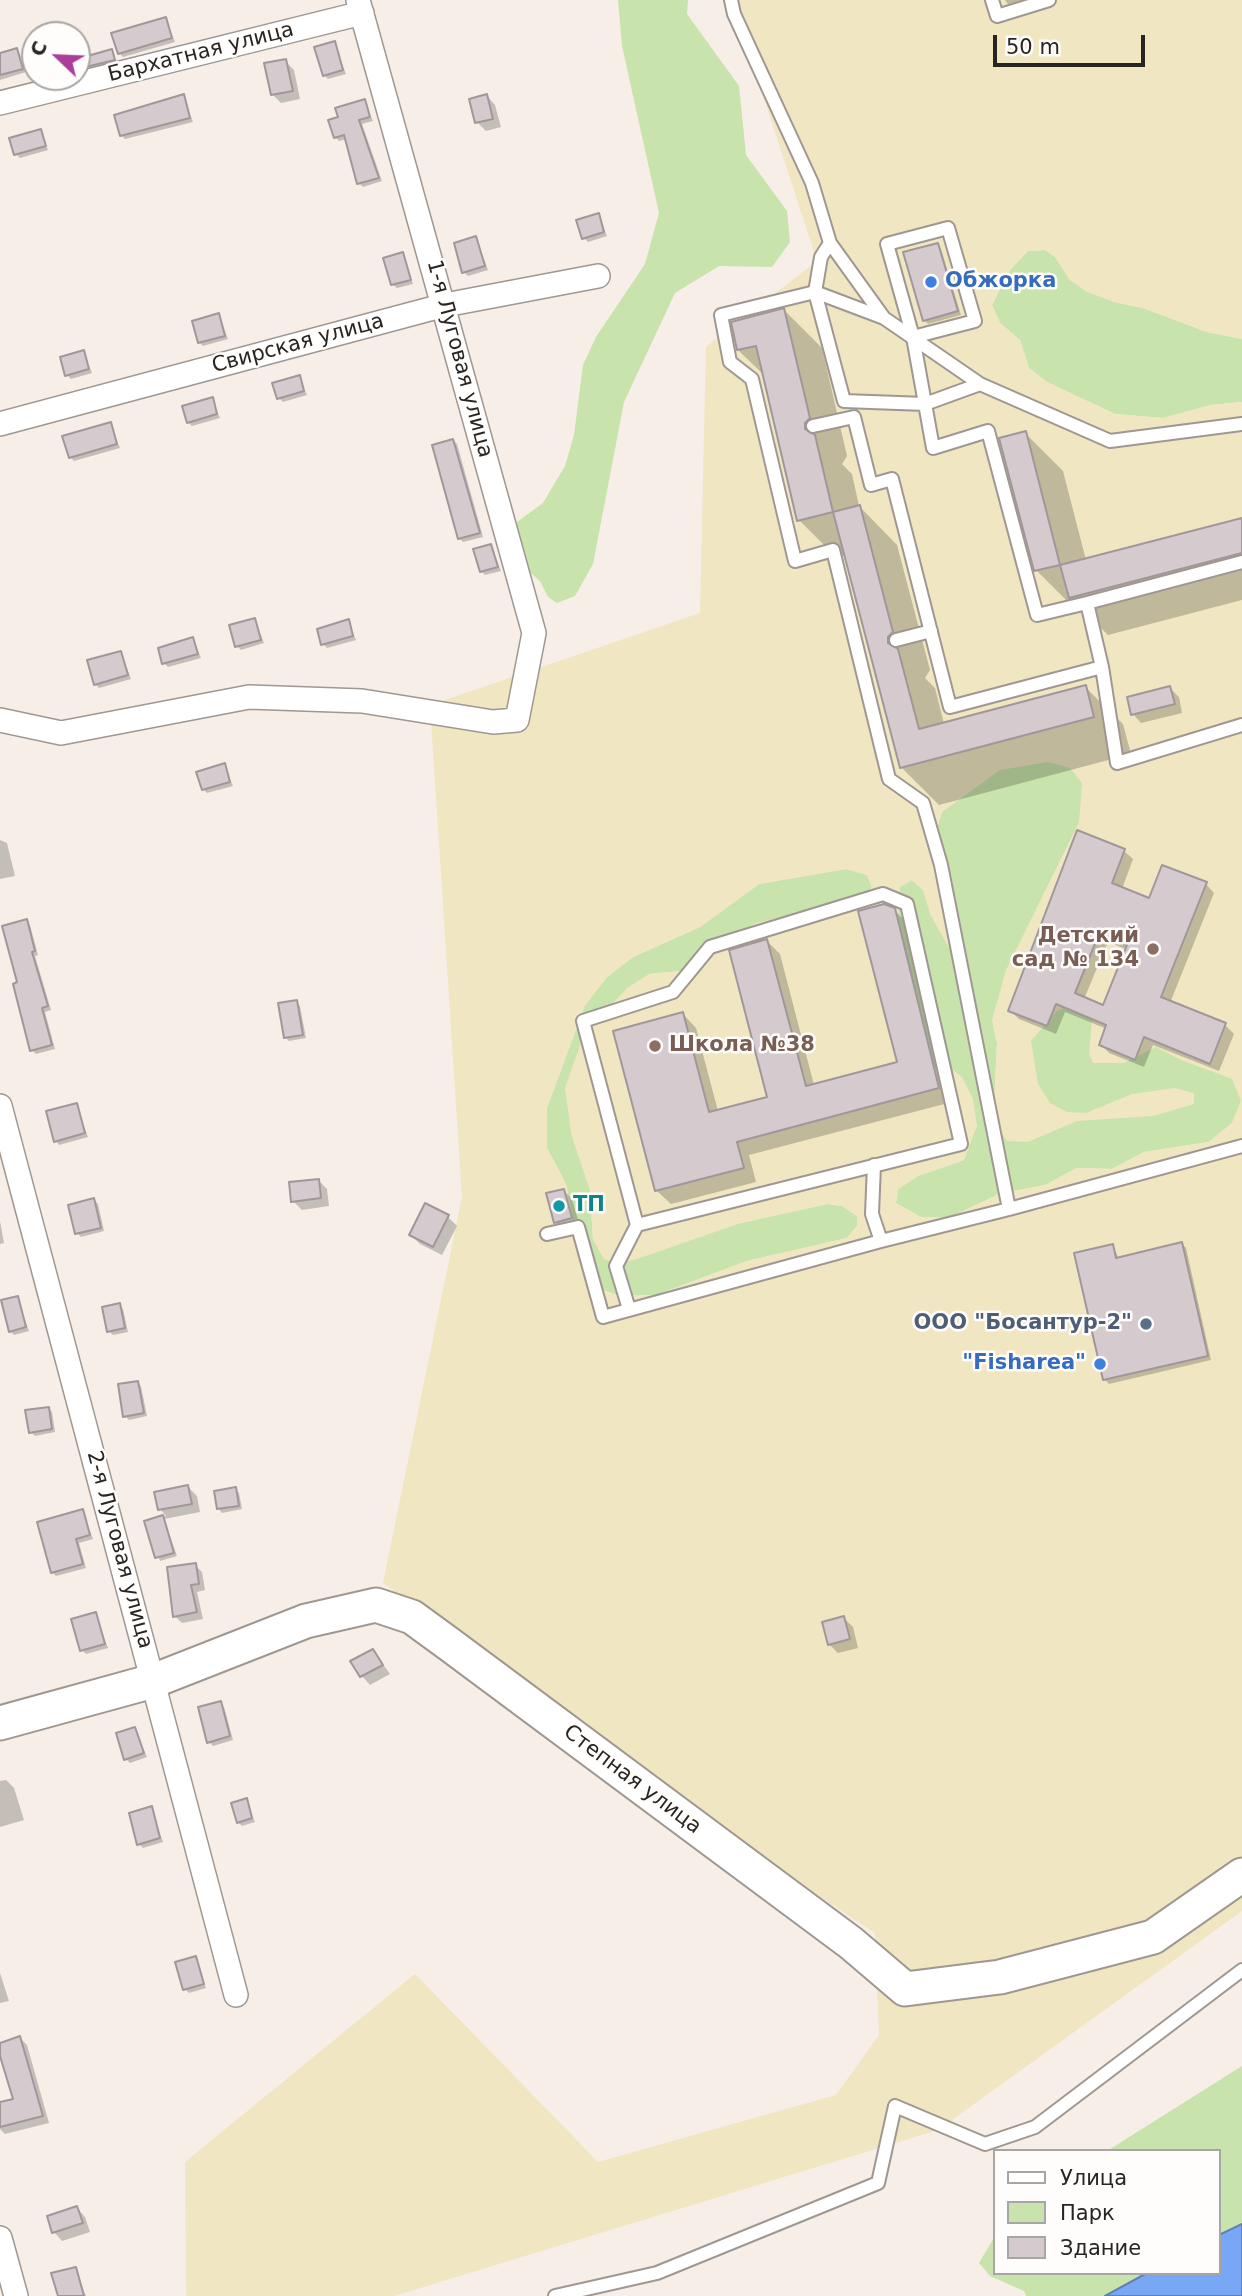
<!DOCTYPE html>
<meta charset="utf-8">
<style>
body{margin:0}
#map{position:relative;width:1242px;height:2296px;overflow:hidden;background:#f6eee7;font-family:"DejaVu Sans",sans-serif}
canvas{display:block}
.legend{position:absolute;left:993px;top:2149px;width:228px;height:126px;box-sizing:border-box;background:#fefdfb;border:2px solid #a8a6a4;margin:0;padding:9px 12px;list-style:none;font-size:21px;color:#272422}
.legend li{display:flex;align-items:center;gap:14px;height:35px}
.legend b{width:35px;border:2px solid #a8a6a4}
.north{position:absolute;left:21px;top:21px;width:70px;height:70px;box-sizing:border-box;background:#fefdfb;border:2px solid #a8a6a4;border-radius:50%;rotate:293deg;font-size:19px;font-weight:700;line-height:28px;text-align:center;color:#272422}
.north::after{content:'';display:block;margin:auto;width:24px;height:32px;background:#ac3d9a;clip-path:polygon(50% 0,100% 100%,50% 72%,0 100%)}
.scale{position:absolute;left:993px;top:35px;width:152px;height:32px;box-sizing:border-box;border:4px solid #272422;border-top:0;padding-left:9px;font-size:21px;line-height:24px;white-space:nowrap;color:#272422;-webkit-text-stroke:5px #fefdfb;paint-order:stroke}
</style>
<div id="map">
<canvas width="1242" height="2296"></canvas>
<ul class="legend">
<li><b style="height:9px;background:#fff"></b>Улица</li>
<li><b style="height:19px;background:#c8e3ab"></b>Парк</li>
<li><b style="height:19px;background:#d5cace"></b>Здание</li>
</ul>
<div class="north">С</div>
<div class="scale">50 m</div>
</div>
<script>
const c = document.querySelector('canvas').getContext('2d');
c.lineJoin = 'round';
function fillPath(path, color) { c.fillStyle = color; c.fill(path, 'evenodd'); }
const poly = rows => new Path2D(rows.map(r => 'M' + r).join(''));
function stroke(path, color, width, dash) { c.strokeStyle = color; c.lineWidth = width; c.lineCap = dash ? 'butt' : 'round'; c.setLineDash(dash || []); c.stroke(path); }
function drawText(font, color, halo, rows, align = 'center') {
  c.font = font + ' "DejaVu Sans",sans-serif'; c.lineWidth = 5; c.setLineDash([]); c.textBaseline = 'middle'; c.strokeStyle = halo; c.fillStyle = color; for (const [text, x, y, turn = 0] of rows) {
    c.save(); c.translate(x, y); c.rotate((+turn || 0) * Math.PI / 180); c.textAlign = isNaN(turn) ? turn : align; if (halo) c.strokeText(text, 0, 0); c.fillText(text, 0, 0); c.restore();
  }
}
fillPath(poly([
 [618,0,688,0,687,14,739,86,746,155,787,211,790,242,772,267,719,266,675,293,624,402,593,564,575,596,557,603,548,597,540,581,522,565,510,536,517,522,543,503,565,466,574,435,583,365,596,337,645,264,659,213,622,46],
 [1045,250,1055,257,1070,280,1114,302,1143,308,1207,332,1242,339,1242,402,1211,405,1163,418,1115,414,1047,382,1029,368,1020,340,1000,323,992,305,1010,270,1028,251],
 [1211,730,1242,863,1242,1085,1241,1101,1232,1123,1209,1142,1144,1152,1112,1169,1077,1168,1045,1185,999,1194,951,1217,921,1217,896,1203,898,1189,918,1176,964,1160,931,1068,897,929,900,887,912,880,923,890,931,916,933,840,942,812,999,770],
 [992,1020,1028,1142,994,1107,997,1043],
 [846,869,867,875,872,887,866,897,710,948,681,971,649,974,571,1133,590,1190,593,1240,741,1223,827,1204,842,1206,857,1216,857,1226,847,1238,747,1261,656,1295,619,1296,598,1288,582,1265,566,1184,547,1148,547,1108,585,1005,607,977,633,957,700,927,759,884],
 [1242,2066,1242,2224,1219,2235,1219,2151,1107,2151],
 [995,2236,995,2273,1147,2273,1105,2296,1026,2296,1024,2291,990,2276,979,2263]
]), '#c8e3ab');
fillPath(poly([
 [732,0,1242,0,1242,339,1207,332,1143,308,1114,302,1085,291,1070,280,1055,257,1045,250,1028,251,1010,270,992,305,1000,323,1020,340,1029,368,1047,382,1115,414,1163,418,1211,405,1242,402,1242,1911,938,2130,394,2296,186,2296,185,2162,415,1974,598,2162,836,2095,879,2035,875,1933,770,1864,383,1583,462,1197,430,705,700,613,706,347,817,261],
 [1048,762,1070,768,1082,783,1079,822,1006,970,992,1020,997,1043,994,1108,998,1128,1007,1141,1028,1142,1077,1121,1153,1116,1194,1104,1194,1093,1174,1088,1132,1094,1086,1113,1067,1112,1050,1103,1038,1084,1031,1041,1056,1012,1070,1005,1092,1019,1089,1054,1093,1063,1124,1063,1156,1047,1181,1060,1232,1079,1241,1101,1232,1123,1209,1142,1144,1152,1112,1169,1077,1168,1045,1185,999,1194,951,1217,921,1217,896,1203,898,1189,918,1176,964,1160,977,1126,973,1099,962,1077,953,1070,931,1068,897,929,900,887,912,880,923,890,931,916,956,960,933,840,942,812,1000,770],
 [846,869,867,875,872,887,866,897,756,923,710,948,681,971,649,974,627,988,584,1034,565,1088,571,1133,590,1190,593,1240,604,1259,615,1263,634,1260,741,1223,827,1204,842,1206,857,1216,857,1226,847,1238,747,1261,657,1295,619,1296,598,1289,582,1265,566,1184,547,1148,547,1108,585,1005,607,977,633,957,700,927,759,884]
]), '#f0e6c1');
const water = poly([
 [1242,2224,1242,2296,1105,2296,1147,2273,1219,2273,1219,2235,1242,2224]
]);
fillPath(water, '#78a8f5');
stroke(water, '#6080b6', 2);
fillPath(poly([
 [1005,0,1034,0,1010,7],
 [166,19,175,42,123,57,119,53],
 [334,43,346,74,328,79,324,75],
 [17,50,26,72,0,80,0,54],
 [112,51,118,64,77,74,77,61],
 [285,61,294,70,300,99,281,103,272,94],
 [183,96,193,122,125,139,121,135],
 [487,96,495,105,501,127,486,131,477,122],
 [364,101,373,121,362,124,382,181,363,187,359,183,347,139,339,141,335,137,340,118],
 [40,131,48,150,20,158,16,154],
 [599,215,607,236,588,242,584,238],
 [476,238,488,270,468,276,464,272],
 [937,245,941,249,961,315,928,324,924,320],
 [402,254,413,284,397,288,393,285],
 [784,310,822,348,847,456,842,464,852,474,859,506,897,545,930,670,925,678,935,688,944,724,1085,687,1123,724,1131,754,939,805,901,767,846,555,837,558,799,520,765,376,738,350],
 [219,315,228,339,203,346,199,342],
 [83,352,92,373,71,379,67,375],
 [299,377,307,395,283,402,279,398],
 [212,399,220,418,192,426,188,422],
 [110,424,120,448,74,461,70,457],
 [1025,433,1063,471,1086,560,1242,520,1242,600,1108,635,1079,607,1074,608,1036,570],
 [453,440,457,444,483,537,463,542,459,538],
 [491,546,501,571,485,575,481,571],
 [255,620,264,643,241,650,237,646],
 [348,621,356,640,327,648,323,644],
 [193,639,201,658,168,667,164,663],
 [121,652,131,679,99,688,95,684],
 [1170,688,1179,697,1182,713,1141,723,1133,714],
 [224,765,233,786,207,793,203,789],
 [0,840,7,843,15,876,0,879],
 [1124,851,1133,859,1122,889,1150,900,1206,884,1214,893,1170,1003,1225,1025,1234,1034,1219,1071,1153,1045,1144,1067,1109,1053,1101,1044,1107,1029,1065,1012,1056,1034,1019,1019,1010,1010],
 [1108,942,1128,950,1104,1007,1084,999],
 [894,910,908,924,952,1102,749,1155,756,1182,671,1204,657,1191,616,1032,683,1014,696,1028,718,1111,769,1098,767,941,780,954,814,1085,899,1063],
 [26,921,30,925,38,955,35,956,51,1010,45,1012,55,1049,36,1054,32,1050,19,984],
 [296,1002,300,1006,306,1038,289,1041,285,1037],
 [76,1105,88,1137,59,1145,56,1141],
 [318,1180,327,1189,329,1206,302,1210,293,1201],
 [564,1191,572,1199,580,1227,564,1231,555,1222],
 [94,1200,98,1204,104,1231,81,1237,77,1233],
 [448,1217,457,1226,442,1255,420,1244,411,1235],
 [0,1221,4,1243,0,1244],
 [1182,1244,1186,1248,1211,1360,1109,1384,1105,1380,1076,1254,1113,1246,1119,1259],
 [17,1298,29,1331,14,1335,10,1331],
 [119,1305,123,1309,128,1332,113,1335,109,1331],
 [137,1382,141,1386,147,1416,129,1420,125,1416],
 [48,1408,52,1412,55,1432,35,1436,31,1432],
 [188,1487,197,1496,200,1512,164,1519,177,1556,160,1561,146,1522,166,1516,160,1509],
 [235,1489,239,1493,242,1509,222,1513,219,1509],
 [82,1511,93,1539,79,1543,86,1568,56,1576,52,1572],
 [195,1565,202,1572,205,1590,197,1592,203,1619,182,1623,175,1616],
 [95,1614,108,1648,86,1654,82,1650],
 [844,1618,853,1627,858,1648,838,1653,829,1644],
 [373,1651,390,1674,370,1685,362,1676],
 [221,1703,224,1707,233,1740,213,1746,209,1742],
 [135,1729,147,1757,130,1763,126,1759],
 [6,1780,14,1788,24,1820,0,1827,0,1781],
 [246,1800,255,1822,242,1826,238,1822],
 [151,1808,163,1842,143,1848,139,1844],
 [195,1958,206,1988,189,1993,185,1989],
 [0,1973,9,2001,0,2003],
 [20,2038,27,2045,49,2123,5,2134,0,2129,0,2104,15,2100,0,2045],
 [77,2208,85,2217,90,2232,62,2241,54,2232],
 [75,2269,86,2296,59,2296]
]), '#0003');
const building = poly([
 [166,17,172,38,118,54,111,33,166,17],
 [335,41,343,70,323,76,314,47,335,41],
 [17,48,23,69,0,75,0,53,17,48],
 [112,49,115,60,77,69,77,59,112,49],
 [286,59,293,91,271,95,264,63,286,59],
 [184,94,190,118,120,136,114,115,184,94],
 [487,94,493,119,475,123,469,99,487,94],
 [365,99,370,117,359,120,379,178,357,184,344,135,334,138,328,120,338,117,335,108,365,99],
 [41,129,46,146,14,155,9,138,41,129],
 [599,213,604,232,582,239,576,220,599,213],
 [476,236,485,266,462,273,454,243,476,236],
 [938,243,958,311,923,321,903,252,938,243],
 [403,252,411,280,391,285,383,258,403,252],
 [784,308,810,418,805,423,805,429,815,435,833,512,797,521,756,346,737,350,731,322,784,308],
 [219,313,225,336,198,343,192,321,219,313],
 [84,350,89,369,65,376,60,357,84,350],
 [300,375,304,391,277,399,272,383,300,375],
 [213,397,217,414,187,423,182,406,213,397],
 [111,422,117,444,69,458,62,436,111,422],
 [1026,431,1060,565,1034,571,999,438,1026,431],
 [453,439,480,533,458,539,432,445,453,439],
 [860,505,893,632,888,637,888,643,898,649,919,729,1086,685,1094,717,900,768,833,512,860,505],
 [1242,518,1242,553,1069,598,1060,565,1242,518],
 [491,544,498,567,480,572,473,549,491,544],
 [255,618,261,640,235,647,229,625,255,618],
 [349,619,353,636,321,645,317,629,349,619],
 [193,637,198,654,162,664,158,648,193,637],
 [121,651,128,675,94,685,87,660,121,651],
 [1170,686,1175,704,1131,715,1127,697,1170,686],
 [225,763,230,782,202,790,196,772,225,763],
 [1077,830,1125,849,1112,883,1149,898,1162,865,1207,882,1161,997,1226,1023,1210,1064,1144,1037,1135,1060,1099,1045,1106,1025,1056,1004,1047,1026,1008,1011,1077,830],
 [1099,934,1127,945,1103,1005,1075,993,1099,934],
 [884,904,895,908,939,1088,737,1142,744,1168,655,1191,613,1031,683,1012,709,1112,767,1097,729,950,767,939,806,1086,897,1062,858,911,884,904],
 [27,919,35,951,32,952,48,1006,42,1008,52,1045,30,1051,13,984,17,982,2,926,27,919],
 [297,1000,303,1035,284,1038,278,1003,297,1000],
 [77,1103,85,1133,54,1142,46,1111,77,1103],
 [319,1179,321,1198,291,1202,289,1182,319,1179],
 [564,1189,572,1218,554,1223,546,1193,564,1189],
 [94,1198,101,1228,75,1234,68,1205,94,1198],
 [425,1203,449,1215,433,1247,409,1235,425,1203],
 [1182,1242,1208,1356,1103,1380,1074,1253,1113,1244,1116,1258,1182,1242],
 [18,1296,26,1327,9,1332,1,1300,18,1296],
 [120,1303,125,1328,107,1332,102,1307,120,1303],
 [138,1381,144,1413,123,1417,118,1384,138,1381],
 [49,1407,52,1429,29,1433,25,1410,49,1407],
 [188,1485,192,1504,158,1510,154,1492,188,1485],
 [236,1487,239,1506,217,1509,214,1491,236,1487],
 [83,1509,90,1535,76,1539,83,1564,51,1573,37,1522,83,1509],
 [163,1515,174,1553,155,1558,144,1521,163,1515],
 [196,1563,199,1584,191,1585,197,1612,173,1617,167,1567,196,1563],
 [96,1612,105,1644,80,1651,71,1619,96,1612],
 [844,1616,850,1639,828,1645,822,1622,844,1616],
 [373,1649,383,1665,360,1677,350,1661,373,1649],
 [221,1701,230,1736,207,1743,198,1707,221,1701],
 [135,1727,144,1753,124,1760,116,1733,135,1727],
 [247,1798,252,1818,237,1823,231,1803,247,1798],
 [152,1806,160,1838,137,1845,129,1813,152,1806],
 [196,1956,204,1984,183,1990,175,1962,196,1956],
 [20,2036,43,2116,0,2127,0,2102,13,2099,0,2056,0,2043,20,2036],
 [77,2206,83,2223,52,2233,47,2216,77,2206],
 [76,2267,84,2296,58,2296,51,2273,76,2267]
]);
fillPath(building, '#d5cace');
stroke(building, '#a1979a', 2);
const lane = poly([
 [731,0,734,14,812,183,830,243,821,257,815,292,844,401,925,404,980,384,1110,441,1242,424],
 [992,0,997,16,1049,0],
 [830,243,884,318],
 [913,337,975,321,948,228,887,244,913,337,933,448,988,431,1037,615,1087,603],
 [980,384,884,318,815,292,721,315,730,362,752,379,795,561,833,550,889,779,923,803,941,865,1009,1209,1242,1146],
 [813,426,854,417,871,485,892,479,950,707,1102,667,1087,603,1242,562],
 [896,640,931,631],
 [1102,667,1117,763,1242,725],
 [874,1165,872,1214,881,1241],
 [547,1234,578,1227,603,1317,881,1241,1009,1209],
 [629,1309,616,1266,637,1225,583,1021,673,992,710,947,883,894,907,904,961,1144,637,1225],
 [555,2296,657,2273,878,2183,895,2106,985,2144,1035,2127,1242,1970]
]);
const street = poly([
 [0,103,362,13],
 [0,424,445,305,598,276],
 [0,720,61,733,249,697,362,701,493,722,517,720,534,633,358,0],
 [0,1106,236,1995],
 [0,2238,16,2296]
]);
const secondary = poly([
 [0,1723,153,1681,306,1621,376,1605,412,1617,449,1644,851,1943,905,1989,1000,1977,1153,1937,1242,1875]
]);
stroke(lane, '#9f9791', 16);
stroke(street, '#9f9791', 26);
stroke(secondary, '#9f9791', 37);
stroke(lane, '#fff', 12);
stroke(street, '#fff', 23);
stroke(secondary, '#fff', 33);
for (const [x, y, r, color] of [
 [931,282,7,"#3f7fe0"],
 [1153,949,7,"#8d6e63"],
 [655,1046,7,"#8d6e63"],
 [559,1206,7,"#0f9aa8"],
 [1146,1324,7,"#5c6f8a"],
 [1100,1364,7,"#3f7fe0"]
]) { const dot = new Path2D(); dot.arc(x, y, r, 0, 2 * Math.PI); c.fillStyle = color; c.fill(dot); stroke(dot, '#fefdfb', 2.5); }
drawText('21px', '#272422', '#fefdfb', [
 ["Бархатная улица",201,53,-14],
 ["Свирская улица",298,344,-15],
 ["1-я Луговая улица",459,359,75],
 ["2-я Луговая улица",119,1550,75],
 ["Степная улица",632,1780,37]
]);
drawText('bold 21px', '#366cbe', '#fefdfb', [
 ["Обжорка",945,282],
 ["\"Fisharea\"",1086,1364,"right"]
], 'left');
drawText('bold 21px', '#785e54', '#fefdfb', [
 ["Детский",1139,937],
 ["сад № 134",1139,961],
 ["Школа №38",669,1046,"left"]
], 'right');
drawText('bold 21px', '#0d838f', '#fefdfb', [
 ["ТП",573,1206]
], 'left');
drawText('bold 21px', '#4e5e75', '#fefdfb', [
 ["ООО \"Босантур-2\"",1132,1324]
], 'right');
</script>
